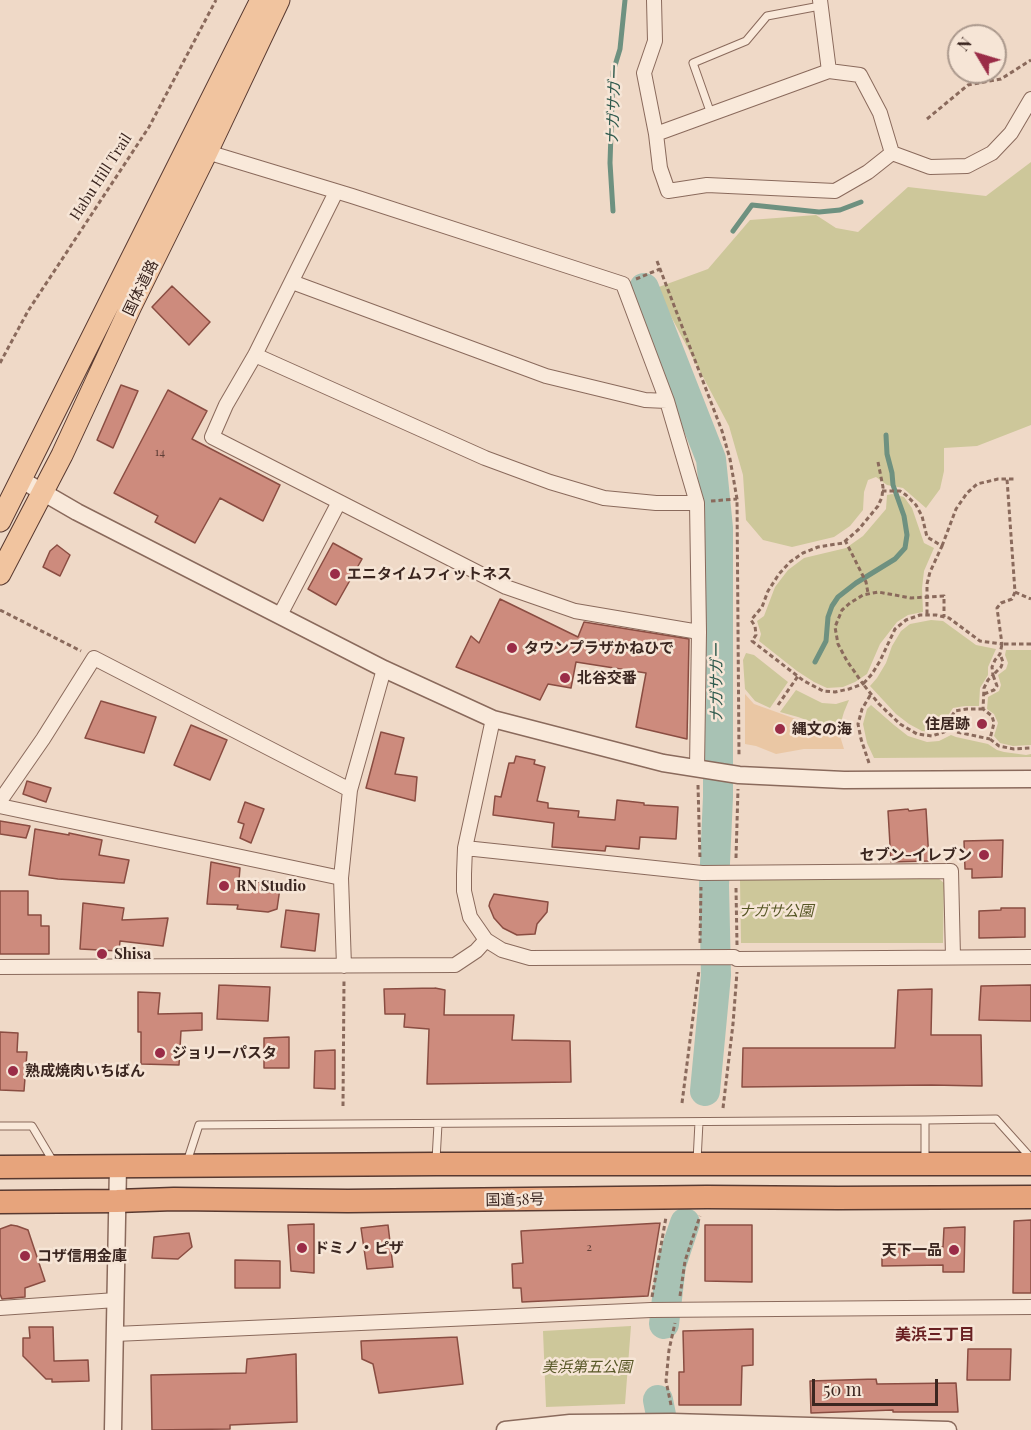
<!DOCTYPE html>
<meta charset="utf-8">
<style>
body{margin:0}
#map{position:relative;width:1031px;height:1430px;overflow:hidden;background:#efd9c7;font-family:"Playfair Display",serif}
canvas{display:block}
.north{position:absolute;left:947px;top:24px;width:60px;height:60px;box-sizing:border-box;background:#f6e5d6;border:2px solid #ab998d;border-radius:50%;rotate:308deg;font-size:16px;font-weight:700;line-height:24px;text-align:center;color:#3b2620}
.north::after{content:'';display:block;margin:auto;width:21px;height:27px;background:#9a2c47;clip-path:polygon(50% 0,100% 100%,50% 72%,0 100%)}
.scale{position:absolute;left:812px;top:1379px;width:126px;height:27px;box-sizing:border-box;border:3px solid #3b2620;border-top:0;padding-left:8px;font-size:18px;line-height:21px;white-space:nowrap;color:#3b2620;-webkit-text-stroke:4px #f6e5d6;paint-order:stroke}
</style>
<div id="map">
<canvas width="1031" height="1430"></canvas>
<div class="north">N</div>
<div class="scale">50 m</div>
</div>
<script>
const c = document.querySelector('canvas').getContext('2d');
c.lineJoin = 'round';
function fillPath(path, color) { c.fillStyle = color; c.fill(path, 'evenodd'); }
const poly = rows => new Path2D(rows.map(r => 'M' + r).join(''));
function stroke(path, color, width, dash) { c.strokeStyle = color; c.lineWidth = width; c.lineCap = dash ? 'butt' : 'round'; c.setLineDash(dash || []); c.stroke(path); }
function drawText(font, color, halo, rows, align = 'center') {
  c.font = font + ' "Playfair Display","Noto Sans JP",serif'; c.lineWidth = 5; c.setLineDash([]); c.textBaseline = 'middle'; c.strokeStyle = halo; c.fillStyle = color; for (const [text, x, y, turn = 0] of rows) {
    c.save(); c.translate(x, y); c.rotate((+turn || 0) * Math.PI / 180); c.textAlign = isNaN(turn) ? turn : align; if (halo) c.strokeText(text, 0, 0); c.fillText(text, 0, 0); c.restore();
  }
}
fillPath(poly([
 [1031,162,1031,425,977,446,944,448,944,471,940,489,926,508,903,488,887,485,876,477,868,480,864,492,863,510,850,526,834,537,792,547,763,540,746,520,743,475,729,426,656,288,708,269,750,220,816,215,836,228,858,232,908,187,986,196],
 [892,494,904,497,912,508,924,543,934,548,924,571,922,588,923,612,908,615,897,622,880,644,867,674,855,682,843,687,827,688,814,682,797,671,759,641,761,634,757,621,764,616,775,587,788,570,804,558,846,548,863,536,886,509,887,495],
 [931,620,943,621,976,645,996,649,988,667,988,675,980,688,979,706,965,706,953,708,949,714,949,723,942,728,933,732,922,731,909,724,896,714,870,686,877,678,886,663,892,646,901,631,910,624],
 [1006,650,1031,650,1031,745,1013,746,1000,743,994,736,998,723,994,714,987,709,988,697,999,691,1001,685,998,675,1006,669,1008,663,1005,655],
 [746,653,754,655,788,682,770,708,755,701,745,689,743,660],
 [796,690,822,703,836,704,849,700,844,712,841,722,841,734,834,734,822,732,809,721,798,717,780,712],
 [871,705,894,725,908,736,927,742,939,741,951,735,956,737,988,744,997,750,1004,752,1026,755,1031,754,1031,757,874,758,867,743,863,724,867,709],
 [938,878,944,883,943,943,741,943,740,880],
 [631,1326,625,1404,546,1407,543,1331]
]), '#cdc79a');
fillPath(poly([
 [745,694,754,704,807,723,823,735,840,736,844,749,804,749,776,754,756,746,745,744]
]), '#eac7a4');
stroke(poly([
 [613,211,610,163,613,72,620,49,625,0],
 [733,231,752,205,819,212,840,210,861,202],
 [815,662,826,641,828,617,832,606,838,597,856,583,895,559,905,548,907,535,904,516,893,485,892,473,887,454,886,435]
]), '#6e9180', 5);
stroke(poly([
 [644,288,711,459,718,528,718,797,714,885,716,975,705,1091],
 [664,1324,671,1265,685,1223],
 [658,1400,664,1430]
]), '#a8c2b4', 30);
const building = poly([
 [172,286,210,322,189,345,152,307,172,286],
 [121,385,138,391,113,448,97,440,121,385],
 [168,390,207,411,192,439,280,485,263,521,220,498,195,543,155,522,158,516,114,493,168,390],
 [333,543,362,559,336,605,308,589,333,543],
 [57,545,70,555,60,576,43,567,50,551,57,545],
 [500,599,578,637,584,622,689,639,687,739,636,727,646,673,576,662,571,688,548,684,540,700,456,667,471,636,479,643,500,599],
 [101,701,156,717,144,753,85,738,101,701],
 [191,725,227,740,210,780,174,765,191,725],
 [381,732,404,738,395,774,417,777,415,801,366,788,381,732],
 [516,756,535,760,534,764,545,767,537,801,548,803,548,808,579,811,578,817,615,820,617,800,644,803,644,805,678,807,676,839,640,837,639,849,606,846,605,851,552,847,554,823,493,815,495,796,501,797,509,763,514,763,516,756],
 [27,781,51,788,46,802,23,794,27,781],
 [245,802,264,809,251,843,240,838,244,824,238,822,245,802],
 [908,809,909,811,926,809,929,861,891,862,888,811,908,809],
 [0,821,30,826,26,838,0,834,0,821],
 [35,829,69,835,69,833,102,840,99,855,129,860,124,883,58,879,29,875,35,829],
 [1003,840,1002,877,972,878,972,869,965,869,964,841,1003,840],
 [211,862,240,868,239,880,273,884,280,888,277,909,268,912,237,909,238,905,207,904,211,862],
 [0,891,28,891,28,915,41,915,41,926,49,926,49,954,0,954,0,891],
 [494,894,548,902,547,912,537,924,535,934,517,935,503,928,494,918,489,906,490,902,494,894],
 [83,903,124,908,122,920,168,918,163,946,120,941,119,951,80,949,83,903],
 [1001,908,1025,908,1025,937,979,938,979,911,1001,910,1001,908],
 [286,910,319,914,315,951,281,947,286,910],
 [219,985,270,987,268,1021,217,1019,219,985],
 [1031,985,1031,1021,979,1020,981,986,1031,985],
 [435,988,445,990,444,1015,514,1015,512,1040,570,1041,571,1082,427,1084,429,1029,404,1027,405,1014,385,1014,384,989,435,988],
 [932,989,931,1035,981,1035,982,1086,931,1085,742,1087,743,1048,895,1048,898,990,932,989],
 [138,992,160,993,158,1014,202,1013,202,1030,181,1031,179,1065,141,1064,141,1032,138,1032,138,992],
 [0,1032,18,1033,17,1052,27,1052,24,1091,0,1090,0,1032],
 [289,1037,289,1068,264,1068,264,1038,289,1037],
 [335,1050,335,1089,314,1088,315,1051,335,1050],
 [1031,1220,1031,1293,1013,1293,1014,1221,1031,1220],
 [660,1223,648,1296,522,1302,521,1288,513,1288,512,1264,523,1263,521,1231,660,1223],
 [314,1224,314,1273,291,1271,288,1225,314,1224],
 [11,1225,17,1226,28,1230,45,1281,25,1288,25,1297,2,1299,0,1294,0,1229,11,1225],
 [388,1225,393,1267,367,1269,361,1228,388,1225],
 [705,1225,752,1225,752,1282,705,1281,705,1225],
 [965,1227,964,1272,943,1272,943,1265,882,1266,882,1254,885,1253,885,1247,943,1247,944,1228,965,1227],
 [189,1233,192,1247,178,1259,152,1258,154,1237,189,1233],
 [235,1260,280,1261,280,1288,235,1288,235,1260],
 [29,1327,53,1327,54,1361,88,1360,89,1381,52,1382,52,1379,46,1379,23,1356,23,1338,30,1338,29,1327],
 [753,1329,753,1365,742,1366,741,1405,679,1405,679,1372,684,1372,683,1331,753,1329],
 [457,1337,463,1384,379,1393,373,1364,362,1359,361,1341,457,1337],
 [968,1349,1011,1349,1010,1380,967,1380,968,1349],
 [296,1354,297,1422,230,1425,230,1429,152,1430,151,1375,246,1373,247,1359,296,1354],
 [876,1379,877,1384,956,1383,958,1412,893,1412,893,1410,811,1413,810,1381,876,1379]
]);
fillPath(building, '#cd8b7d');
stroke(building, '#8a4d42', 1.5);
const service = poly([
 [711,114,693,63,746,41,767,16,820,6],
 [0,1126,32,1126,54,1163],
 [436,1160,438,1124],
 [925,1160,925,1120],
 [697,1161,699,1122],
 [187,1162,199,1125,925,1120,996,1119,1031,1158]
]);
const minor = poly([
 [654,0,655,41,644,73,656,134,660,168,668,191,707,185,835,191,868,172,892,153,880,113,860,75,829,71,656,134],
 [820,0,829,71],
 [207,152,352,196,623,284,667,401,697,503,699,632,697,768],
 [892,153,930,167,967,166,992,153,1011,133,1031,99],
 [336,192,255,355,226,405,212,437,506,587,575,611,699,632],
 [292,282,546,376,645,400,667,401],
 [255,355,485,458,550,482,604,498,656,503,697,503],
 [280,615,339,502],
 [0,801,43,739,94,658,350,790],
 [0,806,341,878],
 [465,848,702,873,951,871,953,957],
 [486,940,470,917,464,891,464,874,465,848,493,719],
 [344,966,341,878,350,790,384,669],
 [0,967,455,965,476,951,486,940,502,950,530,958,734,957,737,959,1031,957],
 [0,1308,116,1300],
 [115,1334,651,1310,1031,1307]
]);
const tertiary = poly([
 [20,479,77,512,384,669,493,719,663,763,739,775,844,780,1031,779],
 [113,1430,118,1166],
 [505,1430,570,1423,672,1422,948,1430]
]);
const primary = poly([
 [0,521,261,0],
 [0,574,62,455,131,306,207,152,279,0]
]);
const trunk = poly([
 [0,1167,436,1164,1031,1164],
 [0,1202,117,1201,174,1199,348,1201,707,1197,838,1198,1031,1197]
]);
stroke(service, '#8a6a5c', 9);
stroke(minor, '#8a6a5c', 16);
stroke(tertiary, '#8a6a5c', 19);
stroke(primary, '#583930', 23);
stroke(trunk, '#583930', 25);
stroke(poly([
 [927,119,968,85,1001,79,1031,60],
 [657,261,722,431,730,459,737,499,739,756],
 [636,279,660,269],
 [0,363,28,311,149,127,216,0],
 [878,462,883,487,882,497,878,506,859,529,843,543,818,547,803,553,790,562,779,574,768,591,762,607,751,620,755,626,756,635,752,641,804,681,823,691,835,692,849,689,863,684,847,661,838,644,835,627,842,610,850,603,863,595,878,592,911,598,944,596,944,617],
 [882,491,900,491,906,495,916,505,922,516,927,537,942,546,930,572,927,584,927,615],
 [711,501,737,499],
 [845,540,866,582,868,593],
 [942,546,956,509,967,493,977,484,998,479,1014,479],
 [1015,592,1031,599],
 [0,610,81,651],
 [1031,644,1002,644,1000,654,995,660,992,667,993,675,988,680,984,688,983,709,992,716,994,723,990,739,999,746,1014,749,1031,748],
 [984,694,994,690,997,686,993,675,1001,667,1003,662,1000,654],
 [778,705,798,676],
 [983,709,967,709,955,711,951,717,952,727,957,732,990,739],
 [952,727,944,732,932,736,917,734,900,724,879,704,863,684,872,674,880,661,895,629,906,620,920,615,936,615,949,618,980,641,1002,644,997,608,1001,603,1012,599,1015,592,1007,479],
 [869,763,861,739,858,724,862,709,871,694],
 [698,785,700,859],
 [736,858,738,789],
 [736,888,737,945],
 [700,943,701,887],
 [682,1103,699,970],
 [343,1106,344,980],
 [723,1108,733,1024,737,972],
 [680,1296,685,1261,700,1216],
 [652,1297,666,1217],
 [671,1405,666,1381,669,1350,675,1323]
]), '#8a6a5c', 3, [4.5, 3]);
stroke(service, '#f9e9da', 7);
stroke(minor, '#f9e9da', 14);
stroke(tertiary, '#f9e9da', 16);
stroke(primary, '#f1c49f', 21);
stroke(trunk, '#e7a47c', 22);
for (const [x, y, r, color] of [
 [335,574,6,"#9a2c47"],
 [512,648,6,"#9a2c47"],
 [565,678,6,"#9a2c47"],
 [982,724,6,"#9a2c47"],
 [780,729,6,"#9a2c47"],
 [984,855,6,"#9a2c47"],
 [224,886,6,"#9a2c47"],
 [102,954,6,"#9a2c47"],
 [160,1053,6,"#9a2c47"],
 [13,1071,6,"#9a2c47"],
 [302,1248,6,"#9a2c47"],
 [954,1250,6,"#9a2c47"],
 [25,1256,6,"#9a2c47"]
]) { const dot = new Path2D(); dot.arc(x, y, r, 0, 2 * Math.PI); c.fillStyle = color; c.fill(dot); stroke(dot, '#f6e5d6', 2); }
drawText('12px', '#603f37', null, [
 ["14",160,452],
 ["2",589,1247]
]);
drawText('15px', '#3b2620', '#f6e5d6', [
 ["Habu Hill Trail",101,177,-57],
 ["国体道路",141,288,-64],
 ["国道58号",515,1200,-1]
]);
drawText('bold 15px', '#3b2620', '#f6e5d6', [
 ["エニタイムフィットネス",347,574],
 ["タウンプラザかねひで",524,648],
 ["北谷交番",577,678],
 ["住居跡",970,724,"right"],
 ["縄文の海",792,729],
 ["セブン-イレブン",972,855,"right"],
 ["RN Studio",236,886],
 ["Shisa",114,954],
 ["ジョリーパスタ",172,1053],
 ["熟成焼肉いちばん",25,1071],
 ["ドミノ・ピザ",314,1248],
 ["天下一品",942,1250,"right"],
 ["コザ信用金庫",37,1256]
], 'left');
drawText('italic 15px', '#575726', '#f6e5d6', [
 ["ナガサ公園",776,911],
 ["美浜第五公園",587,1367]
]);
drawText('italic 16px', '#2f5a4d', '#f6e5d6', [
 ["ナガサガー",614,105,-88],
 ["ナガサガー",717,683,-90]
]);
drawText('bold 16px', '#681f21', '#f6e5d6', [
 ["美浜三丁目",935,1335]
]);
</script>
